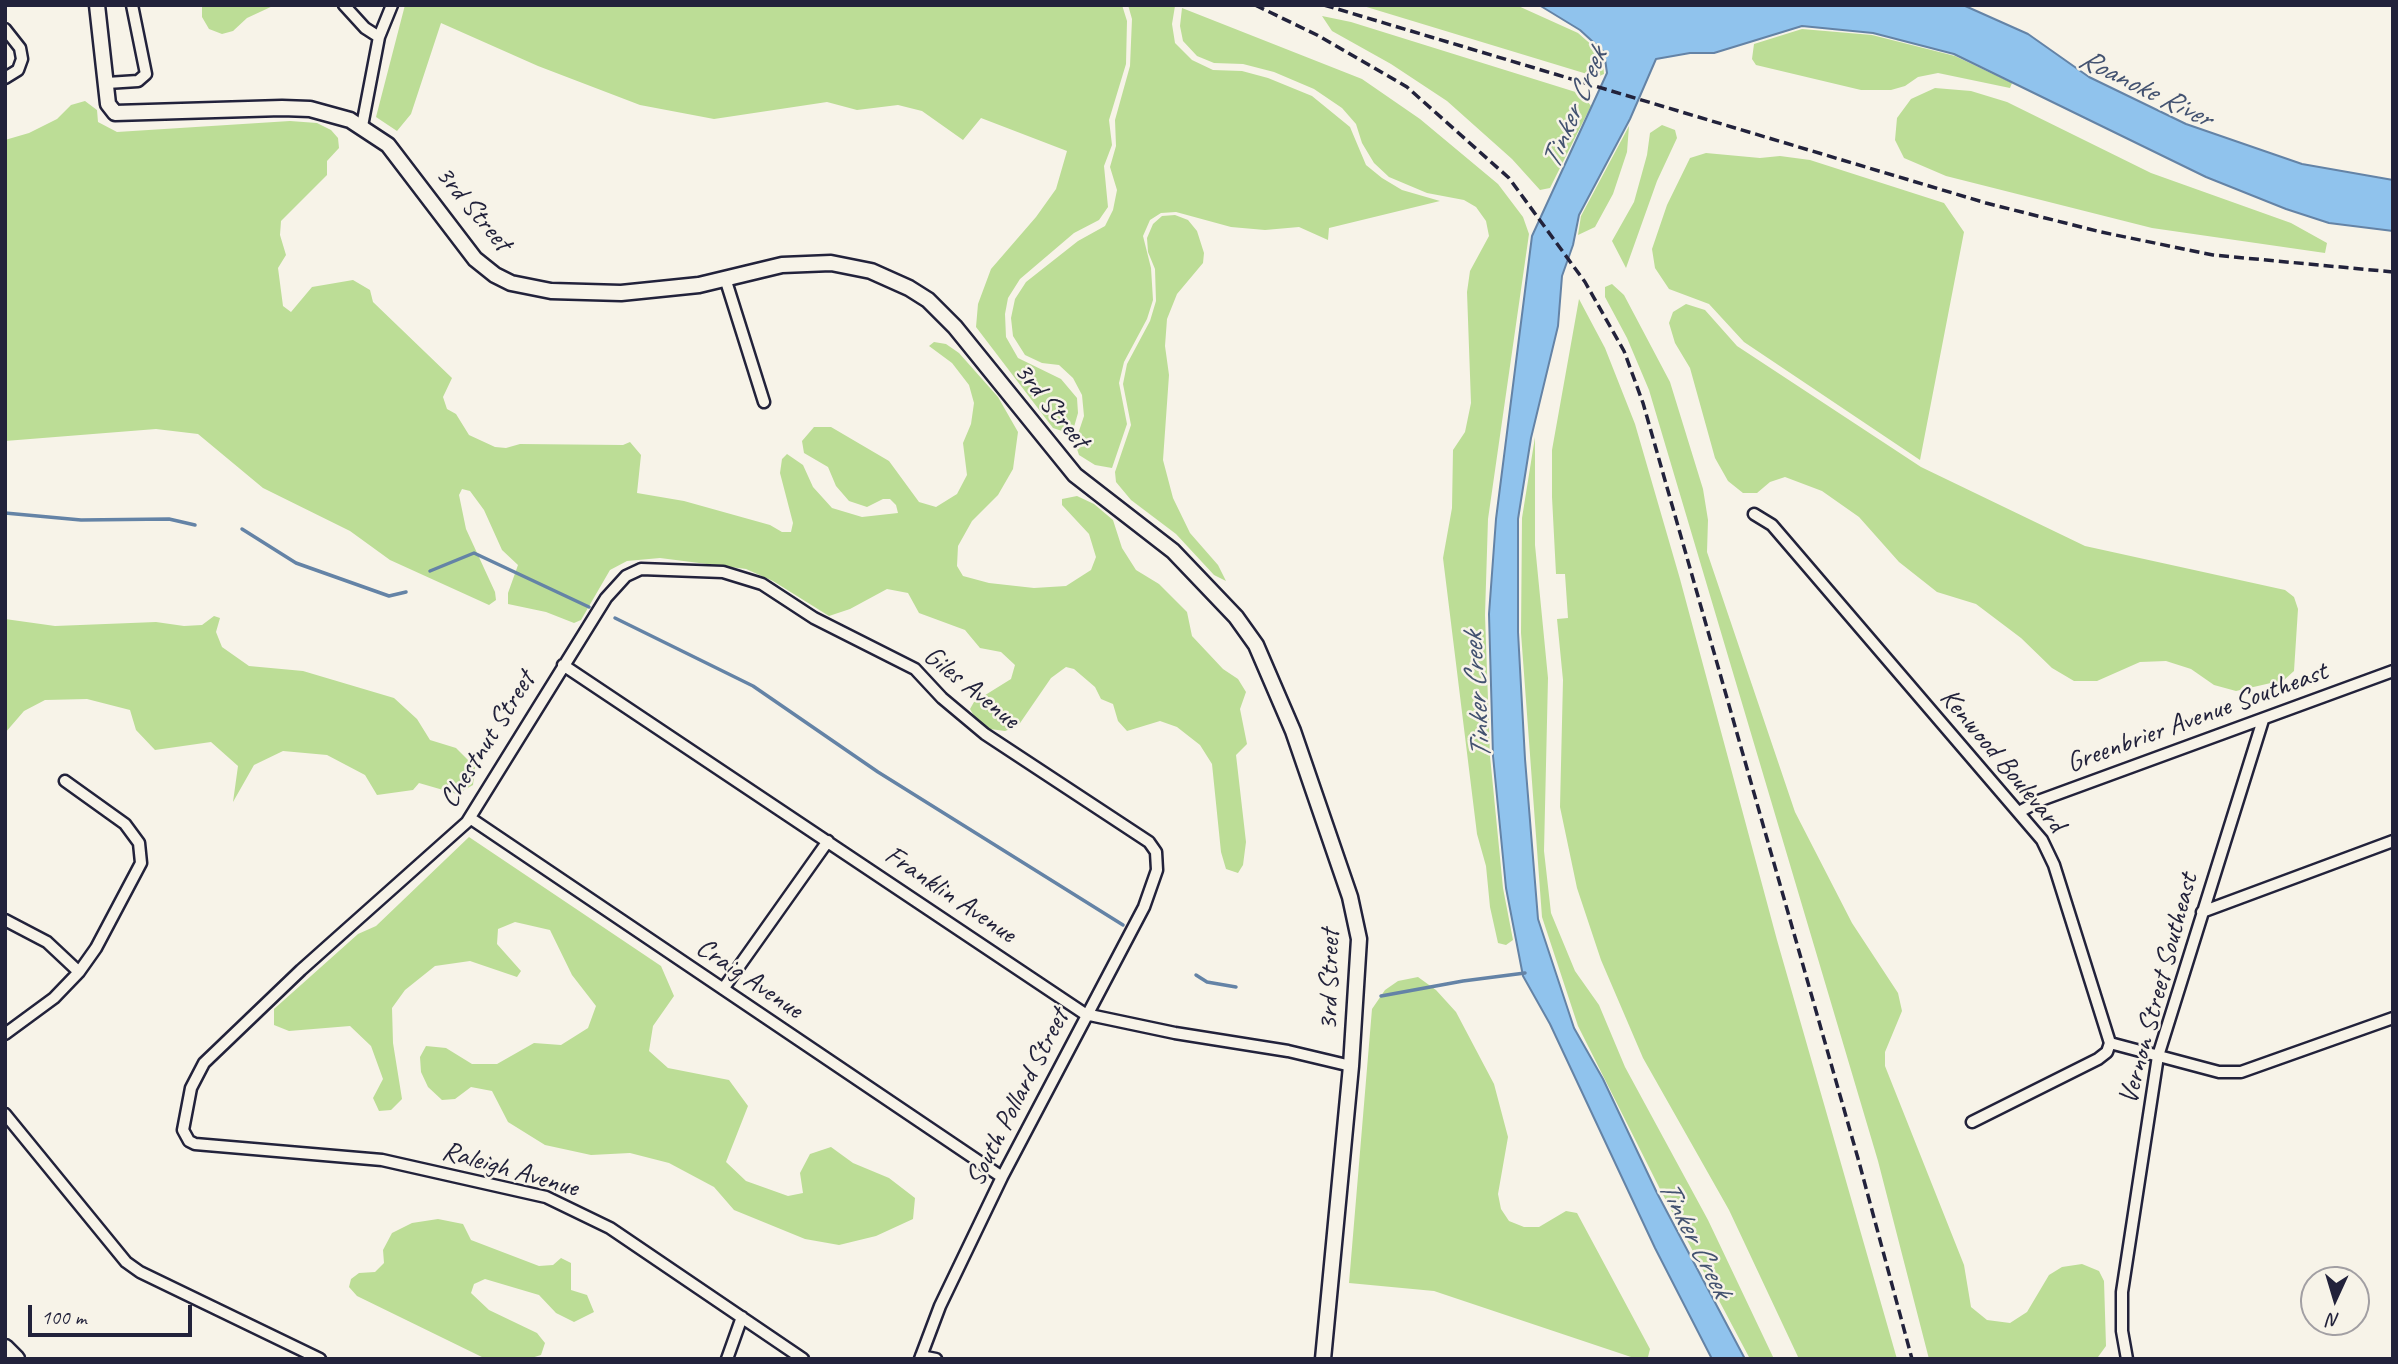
<!DOCTYPE html>
<style>
body{margin:0}
#map{position:relative;width:2398px;height:1364px;overflow:hidden;background:#f7f3e8;font-family:Caveat,sans-serif}
canvas{display:block}
.frame{position:absolute;inset:0;border:7px solid #22223b;pointer-events:none}
.north{position:absolute;left:2300px;top:1266px;width:70px;height:70px;box-sizing:border-box;background:#f7f3e8;border:2px solid #a29fa3;border-radius:50%;rotate:184deg;font-size:19px;font-weight:700;line-height:28px;text-align:center;color:#22223b}
.north::after{content:'';display:block;margin:auto;width:24px;height:32px;background:#22223b;clip-path:polygon(50% 0,100% 100%,50% 72%,0 100%)}
.scale{position:absolute;left:28px;top:1305px;width:164px;height:32px;box-sizing:border-box;border:4px solid #22223b;border-top:0;padding-left:9px;font-size:21px;line-height:24px;white-space:nowrap;color:#22223b;-webkit-text-stroke:5px #f7f3e8;paint-order:stroke}
</style>
<div id="map">
<canvas width="2398" height="1364"></canvas>
<div class="frame"></div>
<div class="north">N</div>
<div class="scale">100 m</div>
</div>
<script>
const c = document.querySelector('canvas').getContext('2d');
c.lineJoin = 'round';
function fillPath(path, color) { c.fillStyle = color; c.fill(path, 'evenodd'); }
const poly = rows => new Path2D(rows.map(r => 'M' + r).join(''));
function stroke(path, color, width, dash) { c.strokeStyle = color; c.lineWidth = width; c.lineCap = dash ? 'butt' : 'round'; c.setLineDash(dash || []); c.stroke(path); }
function drawText(font, color, halo, rows, align = 'center') {
  c.font = font + ' Caveat,sans-serif'; c.lineWidth = 5; c.setLineDash([]); c.textBaseline = 'middle'; c.strokeStyle = halo; c.fillStyle = color; for (const [text, x, y, turn = 0] of rows) {
    c.save(); c.translate(x, y); c.rotate((+turn || 0) * Math.PI / 180); c.textAlign = isNaN(turn) ? turn : align; if (halo) c.strokeText(text, 0, 0); c.fillText(text, 0, 0); c.restore();
  }
}
fillPath(poly([
 [202,5,275,5,247,18,233,31,222,34,209,29,202,17],
 [405,5,1122,5,1127,21,1126,64,1109,120,1112,145,1104,166,1108,207,1099,220,1074,233,1020,279,1008,298,1005,314,1006,337,1018,358,1061,379,1077,398,1078,413,1074,427,1068,433,1053,428,976,327,978,304,991,269,1036,217,1056,189,1067,151,981,118,963,140,922,111,898,105,857,110,827,102,714,119,640,105,538,66,441,23,411,114,397,131,376,117],
 [1128,5,1175,6,1172,24,1175,43,1192,60,1213,70,1242,71,1268,78,1312,96,1350,127,1366,165,1382,178,1402,190,1440,201,1329,228,1328,240,1299,227,1265,230,1231,227,1176,212,1161,213,1150,220,1143,236,1151,268,1153,300,1147,319,1124,362,1119,383,1127,424,1112,468,1095,465,1079,455,1075,443,1084,416,1082,395,1073,378,1059,365,1042,363,1025,355,1013,336,1011,318,1015,299,1026,282,1078,241,1105,226,1113,210,1117,190,1110,167,1116,146,1115,120,1130,66,1132,19],
 [1360,5,1516,5,1578,33,1602,54,1604,74,1597,77],
 [1182,8,1362,79,1420,119,1498,184,1523,217,1529,234,1488,519,1485,615,1490,756,1503,888,1513,940,1506,945,1498,943,1490,907,1486,866,1477,834,1443,558,1452,508,1453,450,1465,432,1471,403,1467,292,1470,271,1489,236,1486,221,1476,207,1464,200,1427,193,1389,177,1374,163,1362,143,1356,124,1342,108,1314,89,1274,72,1243,64,1214,63,1197,56,1183,41,1180,26],
 [1322,16,1351,22,1582,94,1591,106,1550,188,1540,190,1512,159,1447,101,1391,64,1332,31],
 [1802,29,1872,35,1955,56,2012,83,2010,88,1938,73,1918,77,1905,86,1891,90,1861,90,1756,65,1752,59,1754,44],
 [1935,88,1971,91,2007,102,2151,173,2291,223,2327,243,2325,253,2152,228,1946,176,1904,158,1895,140,1897,118,1911,99],
 [85,101,97,110,98,122,117,132,290,121,317,123,331,130,338,138,339,148,327,161,327,175,281,221,280,235,286,255,278,268,283,306,291,312,312,287,353,280,370,290,373,302,452,378,443,397,447,409,456,414,469,435,495,447,506,448,520,444,623,445,630,442,641,455,637,493,684,501,770,525,782,532,791,532,793,523,780,473,782,459,787,454,803,465,813,487,832,508,862,517,898,513,896,505,890,499,883,499,867,507,849,501,836,486,828,467,804,453,802,441,814,427,831,427,889,461,919,502,936,507,957,494,967,475,963,443,971,424,974,403,969,385,952,363,929,346,934,342,946,344,959,353,998,397,1018,432,1013,469,998,495,972,521,958,546,957,566,963,576,989,583,1034,588,1066,586,1091,570,1096,557,1089,534,1062,505,1062,499,1077,496,1094,504,1113,520,1122,548,1136,570,1159,584,1187,612,1192,636,1223,669,1238,679,1246,692,1240,709,1247,744,1236,755,1246,842,1243,865,1238,873,1226,869,1221,852,1212,764,1200,745,1177,727,1160,721,1127,731,1118,721,1113,704,1101,699,1095,687,1074,669,1066,667,1051,678,1018,726,1005,731,990,729,976,719,970,709,974,702,1011,679,1015,665,1001,652,980,648,965,630,919,613,908,593,887,589,850,609,829,616,773,581,746,569,660,558,627,561,610,570,581,620,574,623,546,612,508,604,508,593,518,565,502,550,484,510,470,491,462,489,459,495,466,529,495,592,496,600,489,605,390,560,350,531,263,488,198,434,156,429,5,441,5,140,29,133,57,119,71,105],
 [1662,125,1675,130,1677,138,1657,181,1626,268,1612,241,1634,202,1647,155,1650,133],
 [1629,126,1627,152,1613,194,1595,227,1578,235,1581,216],
 [1706,153,1760,158,1780,156,1810,160,1944,203,1964,232,1920,460,1744,342,1709,304,1669,289,1655,268,1652,249,1667,205,1690,158],
 [1175,215,1188,220,1197,231,1204,253,1203,263,1177,294,1167,319,1165,346,1169,375,1163,460,1173,498,1190,533,1218,565,1226,581,1214,575,1176,534,1131,500,1116,482,1115,472,1131,425,1123,384,1127,364,1150,321,1156,301,1155,269,1148,252,1147,238,1153,224,1162,216],
 [1612,284,1624,295,1670,382,1703,489,1708,520,1707,552,1795,812,1852,923,1898,993,1902,1011,1885,1052,1885,1066,1964,1265,1971,1307,1987,1320,2010,1323,2027,1312,2049,1275,2062,1267,2082,1264,2099,1271,2104,1281,2106,1346,2098,1357,1929,1359,1878,1161,1649,390,1627,338,1605,297,1605,287],
 [1579,299,1605,348,1635,424,1680,579,1777,940,1897,1359,1799,1359,1729,1210,1643,1058,1601,960,1577,888,1560,807,1563,680,1557,619,1568,618,1565,574,1556,574,1552,497,1552,450],
 [1686,304,1705,310,1737,346,1921,467,2085,546,2285,590,2294,597,2298,609,2294,671,2284,680,2236,691,2214,685,2191,669,2166,661,2140,662,2097,681,2074,681,2052,668,2021,638,1976,604,1937,592,1899,562,1859,517,1822,491,1785,477,1770,482,1757,493,1743,493,1728,481,1715,458,1690,368,1675,343,1669,323,1673,312],
 [1535,437,1535,545,1548,678,1544,851,1551,913,1575,971,1599,1005,1625,1067,1708,1220,1774,1359,1750,1359,1661,1191,1578,1026,1542,917,1521,633,1522,518],
 [214,616,220,618,216,632,222,647,249,666,303,671,394,698,417,719,430,740,456,748,475,767,473,785,457,794,419,783,413,790,377,795,365,775,327,755,283,751,254,765,233,802,238,766,211,742,155,750,136,730,130,710,87,699,45,700,24,711,5,733,5,619,55,626,156,622,184,626,202,625],
 [469,837,661,966,674,996,653,1026,649,1051,668,1068,729,1080,748,1106,726,1162,746,1181,788,1196,803,1193,800,1173,810,1154,831,1147,853,1163,889,1178,915,1198,913,1219,876,1236,839,1245,805,1239,734,1210,714,1187,669,1163,630,1153,591,1155,545,1145,508,1122,492,1091,471,1087,455,1099,442,1100,428,1087,421,1072,420,1057,426,1046,446,1048,472,1064,497,1064,534,1043,561,1045,588,1028,596,1006,572,975,550,930,515,922,498,929,497,944,521,971,517,977,470,961,435,966,405,990,392,1008,393,1043,402,1099,391,1110,379,1111,373,1098,383,1079,371,1046,350,1026,289,1031,274,1025,274,1009,358,934,376,926],
 [1418,977,1436,990,1456,1012,1494,1084,1508,1137,1498,1194,1501,1209,1509,1221,1524,1227,1539,1227,1566,1211,1577,1213,1650,1349,1648,1357,1637,1359,1434,1291,1349,1283,1372,1009,1385,990,1398,981],
 [438,1219,463,1224,471,1240,539,1266,553,1265,561,1258,571,1263,571,1290,587,1295,594,1312,574,1322,556,1313,539,1295,485,1279,474,1284,471,1293,489,1310,537,1333,545,1343,541,1355,528,1359,486,1359,357,1296,349,1287,351,1279,359,1273,375,1272,384,1263,383,1250,392,1233,412,1223]
]), '#bcdd96');
const water = poly([
 [1539,5,1963,5,2028,34,2089,77,2186,124,2302,164,2393,180,2393,231,2329,223,2286,209,2206,177,1954,54,1873,33,1802,26,1714,53,1690,53,1656,59,1630,119,1579,215,1573,245,1562,276,1558,326,1531,438,1518,519,1518,632,1525,759,1538,919,1574,1028,1603,1079,1657,1193,1745,1359,1712,1359,1655,1248,1550,1024,1523,976,1506,888,1493,756,1489,614,1496,519,1532,236,1607,73,1604,52,1580,30,1539,5]
]);
fillPath(water, '#90c3ed');
stroke(water, '#6483a6', 2);
stroke(poly([
 [5,513,81,520,169,519,195,525],
 [242,529,296,563,389,596,406,592],
 [430,571,474,553,589,607],
 [615,618,753,686,878,772,1123,925],
 [1196,975,1207,982,1236,987],
 [1381,996,1463,981,1525,973]
]), '#6483a6', 3.5);
const street = poly([
 [344,5,365,28,379,37],
 [5,29,20,48,22,59,18,70,5,78],
 [107,83,138,81,146,74,132,5],
 [362,126,379,37,392,5],
 [725,278,764,402],
 [1754,514,1772,525,2042,840,2054,865,2110,1043,2219,1072,2241,1072,2393,1018],
 [563,665,1085,1014,1175,1033,1288,1051,1351,1066],
 [2019,812,2041,800,2393,671],
 [470,818,1002,1177],
 [2202,912,2393,841],
 [5,920,47,942,79,972],
 [723,989,828,841],
 [5,1034,54,998,79,972,96,948,141,863,139,843,125,824,65,781],
 [5,1114,126,1262,140,1272,320,1359],
 [1972,1122,2098,1059,2107,1052,2110,1043],
 [921,1356,936,1359],
 [727,1359,742,1317],
 [803,1359,610,1228,546,1197,382,1160,195,1144,189,1141,183,1130,191,1088,204,1063,301,970,467,822,606,598,626,576,641,569,723,572,762,584,814,618,915,669,942,698,985,734,1149,842,1156,852,1157,870,1144,907,1002,1177,940,1306,920,1359],
 [2127,1359,2122,1331,2122,1292,2158,1056,2263,720]
]);
const secondary = poly([
 [97,5,108,104,115,113,282,108,310,109,350,120,388,145,475,259,495,275,511,283,551,291,621,293,699,285,782,265,831,263,871,271,909,288,928,300,955,327,1075,475,1173,551,1236,617,1256,645,1293,731,1350,897,1359,939,1351,1066,1323,1359]
]);
const primary = poly([
 [5,1348,16,1359]
]);
stroke(street, '#22223b', 15);
stroke(secondary, '#22223b', 19);
stroke(primary, '#22223b', 21);
stroke(street, '#f7f3e8', 10);
stroke(secondary, '#f7f3e8', 14);
stroke(primary, '#f7f3e8', 16);
stroke(poly([
 [1255,5,1317,35,1407,87,1509,178,1585,282,1624,351,1643,403,1859,1162,1912,1359],
 [1324,5,1986,203,2101,232,2213,255,2393,272]
]), '#22223b', 3.5, [10, 5]);
drawText('28px', '#22223b', '#f7f3e8', [
 ["3rd Street",473,209,50],
 ["3rd Street",1051,406,51],
 ["Giles Avenue",971,688,39],
 ["Greenbrier Avenue Southeast",2197,718,-20],
 ["Chestnut Street",488,740,-58],
 ["Kenwood Boulevard",2002,761,50],
 ["Franklin Avenue",950,895,34],
 ["Craig Avenue",749,979,34],
 ["3rd Street",1330,980,-89],
 ["Vernon Street Southeast",2159,989,-75],
 ["South Pollard Street",1018,1098,-63],
 ["Raleigh Avenue",510,1170,16]
]);
drawText('italic 30px', '#435270', '#f7f3e8', [
 ["Roanoke River",2145,89,26],
 ["Tinker Creek",1575,109,-67],
 ["Tinker Creek",1478,696,-94],
 ["Tinker Creek",1694,1239,63]
]);
</script>
